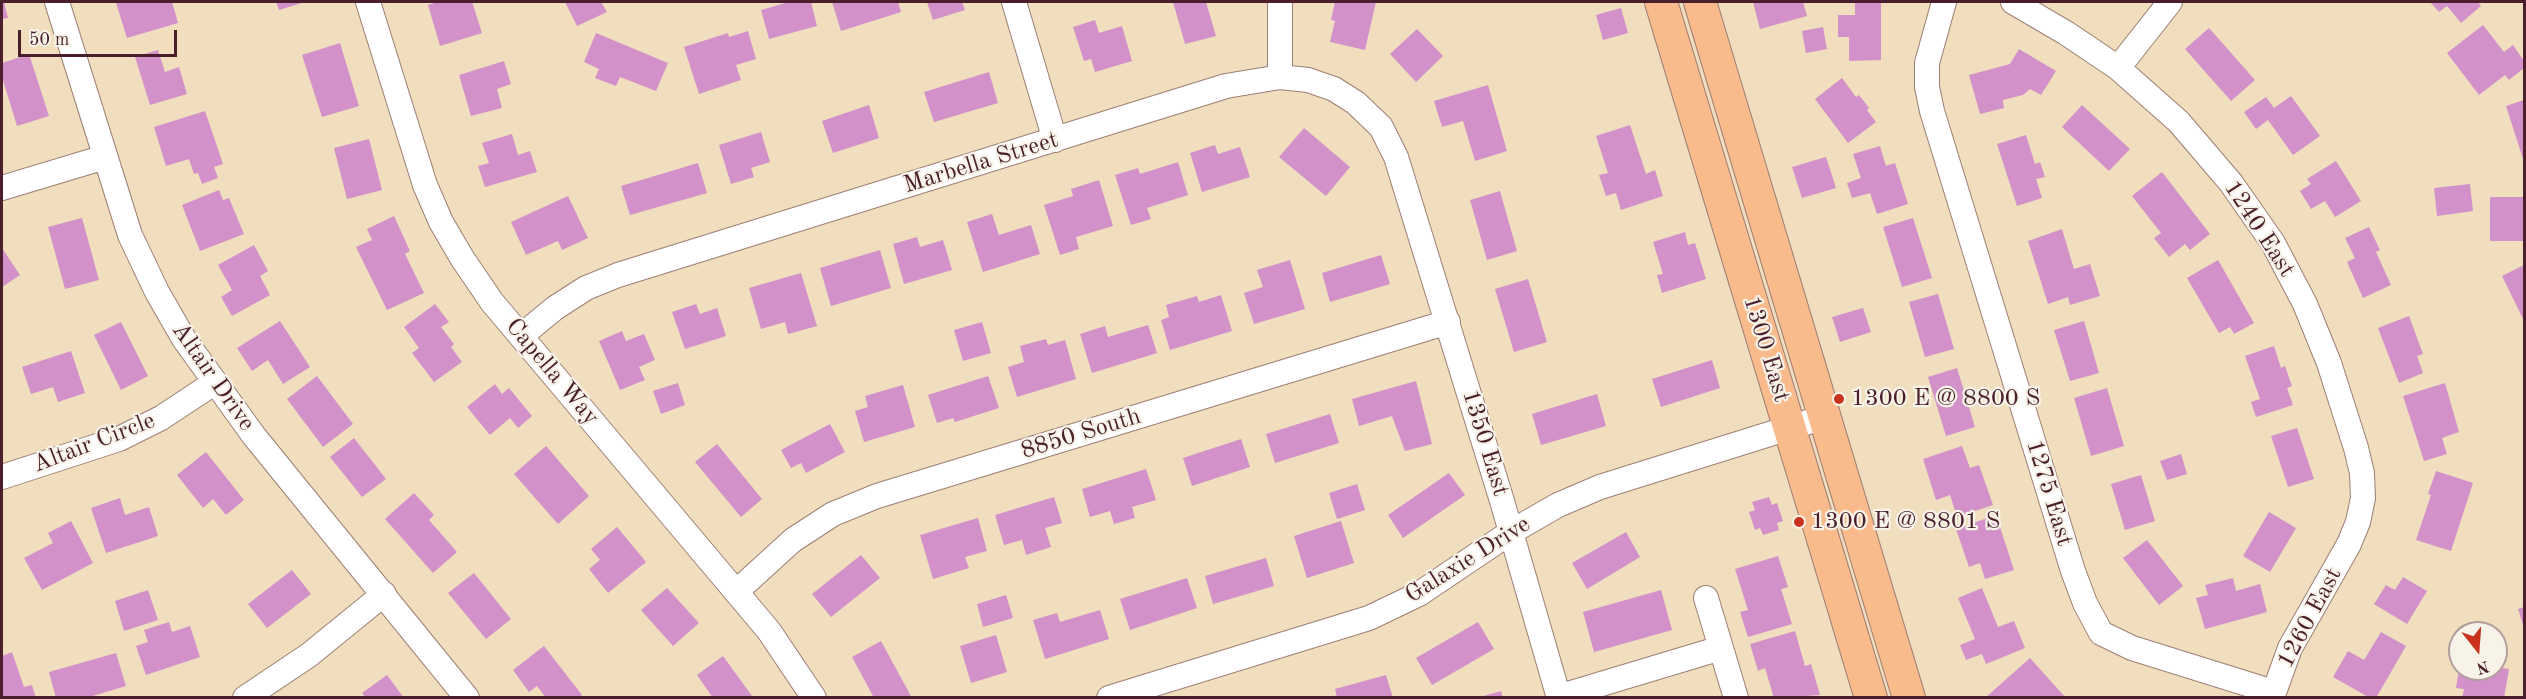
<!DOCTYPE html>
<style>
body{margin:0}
#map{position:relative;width:2526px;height:699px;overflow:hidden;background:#f0debe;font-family:"Old Standard TT",serif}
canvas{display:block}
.frame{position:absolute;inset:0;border:3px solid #4a1f2b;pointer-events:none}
.north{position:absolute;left:2448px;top:621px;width:60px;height:60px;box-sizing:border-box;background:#f7f3e8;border:2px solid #b29e9c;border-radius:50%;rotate:163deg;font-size:16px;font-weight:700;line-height:24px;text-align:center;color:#4a1f2b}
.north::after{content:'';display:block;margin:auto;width:21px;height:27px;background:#c8321e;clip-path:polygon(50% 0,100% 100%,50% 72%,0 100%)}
.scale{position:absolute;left:18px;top:30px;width:159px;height:27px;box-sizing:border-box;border:3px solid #4a1f2b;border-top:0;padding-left:8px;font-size:18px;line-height:21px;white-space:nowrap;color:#4a1f2b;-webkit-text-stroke:4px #f7f3e8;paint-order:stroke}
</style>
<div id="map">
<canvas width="2526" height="699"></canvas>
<div class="frame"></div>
<div class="north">N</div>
<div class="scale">50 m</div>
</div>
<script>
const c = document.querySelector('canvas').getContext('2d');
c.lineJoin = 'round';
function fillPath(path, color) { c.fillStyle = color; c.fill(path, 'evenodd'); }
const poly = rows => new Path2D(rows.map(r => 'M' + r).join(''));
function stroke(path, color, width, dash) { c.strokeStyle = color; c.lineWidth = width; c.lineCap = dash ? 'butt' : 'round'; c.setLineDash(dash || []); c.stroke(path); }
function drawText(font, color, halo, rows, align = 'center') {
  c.font = font + ' "Old Standard TT",serif'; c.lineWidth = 4.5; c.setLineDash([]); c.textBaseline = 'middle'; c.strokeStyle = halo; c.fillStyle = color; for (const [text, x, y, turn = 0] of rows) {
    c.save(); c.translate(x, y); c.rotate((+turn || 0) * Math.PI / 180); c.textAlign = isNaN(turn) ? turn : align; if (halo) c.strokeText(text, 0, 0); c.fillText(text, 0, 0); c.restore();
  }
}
fillPath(poly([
 [2,2,4,2,8,18,2,19],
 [121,2,172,2,178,23,127,38,116,3],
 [276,2,305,2,279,10],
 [438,2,472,2,482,33,440,46,428,5],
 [565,2,601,2,607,12,577,26],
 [789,2,811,2,817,26,769,39,761,10],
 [832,2,898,2,901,12,841,31],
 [927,2,962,2,965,10,933,20],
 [1173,2,1206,2,1216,36,1185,44],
 [1335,2,1376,2,1365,50,1330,42,1335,21,1331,20],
 [1753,2,1803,2,1807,16,1760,29],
 [1855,2,1881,2,1881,60,1849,61,1849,37,1838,37,1838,15,1855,15],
 [2430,2,2478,2,2481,6,2461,23,2447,6,2439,12],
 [1621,8,1628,33,1603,40,1596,15],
 [1095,20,1099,33,1122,26,1132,61,1095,72,1091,59,1084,61,1073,27],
 [2483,25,2504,52,2513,45,2524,61,2524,68,2509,80,2505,75,2479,95,2447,53],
 [1823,27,1827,49,1806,53,1802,31],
 [2209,28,2255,80,2231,101,2185,49],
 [1417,29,1443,56,1416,82,1390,54],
 [748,31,756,59,736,65,741,80,699,94,684,47,728,33,729,37],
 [596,33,668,63,656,91,620,77,616,86,595,78,599,69,584,62],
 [340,43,359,106,322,117,302,55],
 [2019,49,2056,71,2041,95,2030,89,2023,95,2003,100,2004,108,1980,114,1969,75,2010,64],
 [158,50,165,72,179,67,187,94,150,105,135,57],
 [29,54,49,116,17,126,2,77,2,63],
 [504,61,511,84,497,89,502,108,471,116,459,75],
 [989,72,998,103,934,122,924,92],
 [1842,78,1856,97,1859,95,1869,108,1867,110,1876,122,1848,143,1815,99],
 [1488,85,1507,151,1475,161,1463,121,1442,127,1434,101],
 [2291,96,2320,136,2293,155,2268,120,2256,129,2244,112,2266,97,2274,108],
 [2524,100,2524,162,2506,106],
 [869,105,879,138,833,153,822,121],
 [2082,105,2130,149,2109,171,2062,127],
 [205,111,223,164,214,167,218,178,202,184,198,173,194,174,189,159,166,166,154,127],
 [1630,125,1646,174,1655,170,1663,196,1621,210,1616,193,1606,196,1599,175,1608,173,1596,136],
 [1304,128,1350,167,1326,196,1279,157],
 [761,132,770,162,751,168,754,177,731,184,719,145],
 [512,134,518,155,530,151,537,172,485,187,478,166,489,163,482,143],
 [2026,135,2035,164,2040,162,2045,177,2036,179,2042,198,2017,206,1997,144],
 [369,139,382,190,347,199,334,148],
 [1215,145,1218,154,1240,147,1250,177,1202,192,1190,153],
 [1880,146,1886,166,1895,163,1908,204,1877,214,1870,193,1852,198,1847,183,1861,178,1853,154],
 [1826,157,1836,188,1802,198,1792,167],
 [2336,161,2361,201,2335,217,2325,201,2311,209,2300,191,2311,184,2307,179],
 [1178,162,1188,195,1147,208,1151,219,1131,225,1115,175,1138,168,1140,174],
 [698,163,707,193,630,215,621,186],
 [2162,172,2210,234,2190,250,2185,244,2169,257,2154,238,2161,233,2132,196],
 [1099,180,1113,226,1076,237,1079,249,1060,255,1044,205,1073,196,1071,189],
 [2470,184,2473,211,2437,216,2434,188],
 [219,190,223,200,229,198,244,234,200,251,182,205],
 [1500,191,1517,251,1487,260,1470,200],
 [568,196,588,238,562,250,558,241,526,255,511,222],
 [2490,197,2524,197,2524,241,2490,241],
 [992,214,999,235,1031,225,1040,254,983,272,967,222],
 [394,216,410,251,405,254,424,293,387,310,356,247,372,240,367,229],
 [82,218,99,280,65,289,48,227],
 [1913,218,1932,278,1902,287,1883,227],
 [2369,227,2380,250,2376,252,2391,285,2363,298,2347,262,2355,258,2345,238],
 [2062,229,2074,269,2090,264,2100,296,2070,305,2068,297,2048,304,2028,241],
 [1685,232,1688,245,1695,243,1706,279,1662,293,1657,275,1663,274,1653,242],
 [917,237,920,247,943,240,952,270,904,284,893,244],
 [254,245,268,271,260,276,270,295,232,316,221,297,232,290,218,265],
 [2,248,20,275,2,287],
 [880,250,891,288,831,306,820,268],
 [1381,255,1390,284,1330,302,1322,273],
 [1290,260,1305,309,1254,324,1244,293,1263,287,1257,270],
 [2218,260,2254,323,2234,334,2230,327,2219,333,2187,278],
 [2524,265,2524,321,2502,276],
 [801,273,817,326,788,334,785,322,761,329,749,288],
 [1528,279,1547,342,1514,352,1495,289],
 [1938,294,1954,349,1925,357,1909,302],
 [1221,295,1232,331,1170,350,1161,320,1169,317,1166,305,1197,296,1199,302],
 [435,304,449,322,441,327,454,344,451,347,462,362,434,382,412,353,419,348,404,327],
 [696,304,700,314,717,308,726,336,685,349,672,312],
 [1863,308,1871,332,1840,342,1832,317],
 [2409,316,2423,354,2417,356,2423,373,2399,383,2378,328],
 [280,321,310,367,283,384,268,360,252,371,237,348],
 [2084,321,2099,373,2070,381,2054,330],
 [121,322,148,376,121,390,94,335],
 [982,322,991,353,963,361,954,330],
 [1148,325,1157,353,1092,373,1080,334,1105,326,1108,337],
 [622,331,626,341,644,334,655,360,639,367,645,380,620,390,599,341],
 [1046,339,1048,345,1065,340,1076,379,1017,397,1008,367,1024,362,1020,346],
 [2274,346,2281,368,2285,366,2292,386,2287,388,2293,405,2256,417,2251,402,2260,399,2245,356],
 [71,351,85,393,58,402,53,387,31,394,22,367],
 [1712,360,1720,388,1661,407,1652,379],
 [1957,368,1975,427,1946,436,1928,377],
 [317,376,353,424,323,447,287,399],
 [988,376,999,408,955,422,953,418,937,423,928,395],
 [1416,381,1432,444,1405,451,1392,416,1359,426,1352,399],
 [678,383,685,405,661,414,653,391],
 [2445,383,2459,432,2442,438,2447,454,2424,461,2403,396],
 [495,384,502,394,509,388,532,416,518,428,510,418,490,435,467,407],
 [903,385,915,427,864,442,855,411,868,407,865,396],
 [2107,388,2124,446,2091,456,2074,398],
 [1597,394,1606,426,1541,445,1532,414],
 [1330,414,1339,443,1275,463,1266,434],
 [830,424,845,452,806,473,801,463,791,468,781,450],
 [2297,428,2314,479,2288,487,2271,436],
 [354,438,386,479,362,497,330,457],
 [1241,439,1250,467,1192,486,1183,458],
 [717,444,762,499,741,517,695,462],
 [546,446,589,496,558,524,514,474],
 [1962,446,1970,468,1979,465,1993,505,1957,517,1950,495,1936,500,1923,459],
 [206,452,244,500,226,515,213,499,203,508,177,475],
 [2181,454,2187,474,2167,480,2160,461],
 [1146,469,1156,500,1132,507,1135,518,1114,524,1110,511,1090,517,1082,489],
 [2436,471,2473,483,2451,551,2416,540,2431,495,2428,494],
 [1449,473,1465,495,1403,538,1388,515],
 [2141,475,2155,521,2125,530,2111,484],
 [1357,484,1365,510,1337,519,1329,493],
 [414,493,434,515,429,520,457,552,433,573,385,519],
 [1054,497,1062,523,1045,528,1051,547,1026,555,1022,540,1004,545,995,515],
 [1769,497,1772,505,1777,503,1783,521,1777,523,1779,530,1763,535,1760,528,1755,530,1749,512,1755,510,1752,502],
 [120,498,125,515,149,507,158,536,106,553,91,508],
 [2269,512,2296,528,2270,572,2243,556],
 [1996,515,2014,570,1985,579,1980,563,1969,567,1956,529],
 [978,518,987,551,965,557,969,568,933,579,920,535],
 [71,521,93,563,42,590,24,558,53,543,48,533],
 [1341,521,1354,563,1307,578,1294,536],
 [617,527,646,562,608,593,589,569,600,560,591,549],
 [1626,532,1640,557,1587,589,1572,563],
 [2147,540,2183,586,2159,605,2123,558],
 [861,555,880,578,831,617,812,594],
 [1778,556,1788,587,1781,589,1792,624,1748,637,1740,612,1748,610,1735,569],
 [1266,558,1274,586,1213,604,1205,576],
 [292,570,311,594,267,628,248,604],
 [474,573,511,619,486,639,448,593],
 [2403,577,2427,591,2407,624,2374,604,2386,585,2395,590],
 [1187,578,1197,608,1130,630,1120,599],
 [2233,578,2236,591,2260,584,2267,612,2205,629,2196,598,2208,595,2205,585],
 [667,588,699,623,673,646,641,610],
 [1982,588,1998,627,2014,621,2025,648,1986,664,1982,654,1966,660,1960,645,1975,639,1958,598],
 [148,590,158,620,124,631,115,601],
 [1661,590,1672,630,1594,652,1583,612],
 [1006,595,1013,618,983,627,977,604],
 [2524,607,2524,628,2518,609],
 [1100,610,1109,639,1045,659,1033,620,1057,613,1060,622],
 [169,622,172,632,190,626,200,657,146,675,136,646,148,642,144,630],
 [1478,622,1494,649,1432,685,1416,658],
 [1795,631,1805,666,1811,664,1820,695,1774,698,1765,668,1758,671,1750,644],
 [2381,632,2406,646,2376,698,2370,698,2333,677,2348,651,2364,660],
 [996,635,1007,672,971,683,960,646],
 [881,641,912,698,874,698,852,657],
 [544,646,582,695,579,698,546,698,537,686,529,692,513,670],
 [12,652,24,687,32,685,36,698,11,698,11,696,2,698,2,656],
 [116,653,126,686,86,698,56,698,49,672],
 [723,656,752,696,750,698,713,698,697,675],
 [2030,658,2066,698,1985,698],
 [2496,667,2509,669,2504,698,2462,698,2464,689,2456,688,2459,669,2496,669],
 [387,675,404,698,366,698,362,693],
 [1386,675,1393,698,1337,698,1335,689],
 [1501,691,1503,698,1480,698,1480,697]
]), '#d291c9');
const minor = poly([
 [57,2,130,235,157,292,184,339,254,436,467,698],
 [368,2,425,185,441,222,462,258,492,302,769,631,814,698],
 [1014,2,1055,140],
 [1280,2,1280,77],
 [1944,2,1927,63,1927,87,1932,111,2073,571,2085,603,2101,633,2132,648,2273,692],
 [2013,2,2066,33,2118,68,2179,122,2231,183,2273,243,2305,304,2329,363,2356,448,2362,473,2363,498,2358,522,2349,544,2290,648,2272,698],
 [2118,68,2170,2],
 [2,188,105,157],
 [521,336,555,308,586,288,618,275,1226,86,1280,77,1308,80,1334,89,1356,103,1381,127,1396,157,1502,501,1559,698],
 [2,477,119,439,161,418,214,383],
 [737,591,793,540,833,514,877,496,1448,322],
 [1706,598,1736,698],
 [1558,697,1721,648],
 [245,698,309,655,384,594],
 [1109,698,1369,618,1419,594,1511,532,1558,505,1600,487,1824,417]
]);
const major = poly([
 [1661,2,1871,698],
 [1700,2,1909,698]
]);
stroke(minor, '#9d7e74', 26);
stroke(major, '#9d7e74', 34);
stroke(minor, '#fff', 24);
stroke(major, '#fabb8c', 32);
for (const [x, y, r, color] of [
 [1839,399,6,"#c8321e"],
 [1799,522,6,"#c8321e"]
]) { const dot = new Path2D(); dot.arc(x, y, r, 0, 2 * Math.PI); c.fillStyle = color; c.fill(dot); stroke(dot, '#f7f3e8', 2); }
drawText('24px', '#4a1f2b', '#f7f3e8', [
 ["Marbella Street",981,163,-17],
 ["1240 East",2259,229,57],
 ["1300 East",1766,349,73],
 ["Capella Way",552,372,50],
 ["Altair Drive",213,377,55],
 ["8850 South",1081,434,-17],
 ["Altair Circle",94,443,-21],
 ["1350 East",1485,443,73],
 ["1275 East",2049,493,73],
 ["Galaxie Drive",1468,560,-32],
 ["1260 East",2310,618,-62]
]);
drawText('24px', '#4a1f2b', '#f7f3e8', [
 ["1300 E @ 8800 S",1851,399],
 ["1300 E @ 8801 S",1811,522]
], 'left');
</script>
